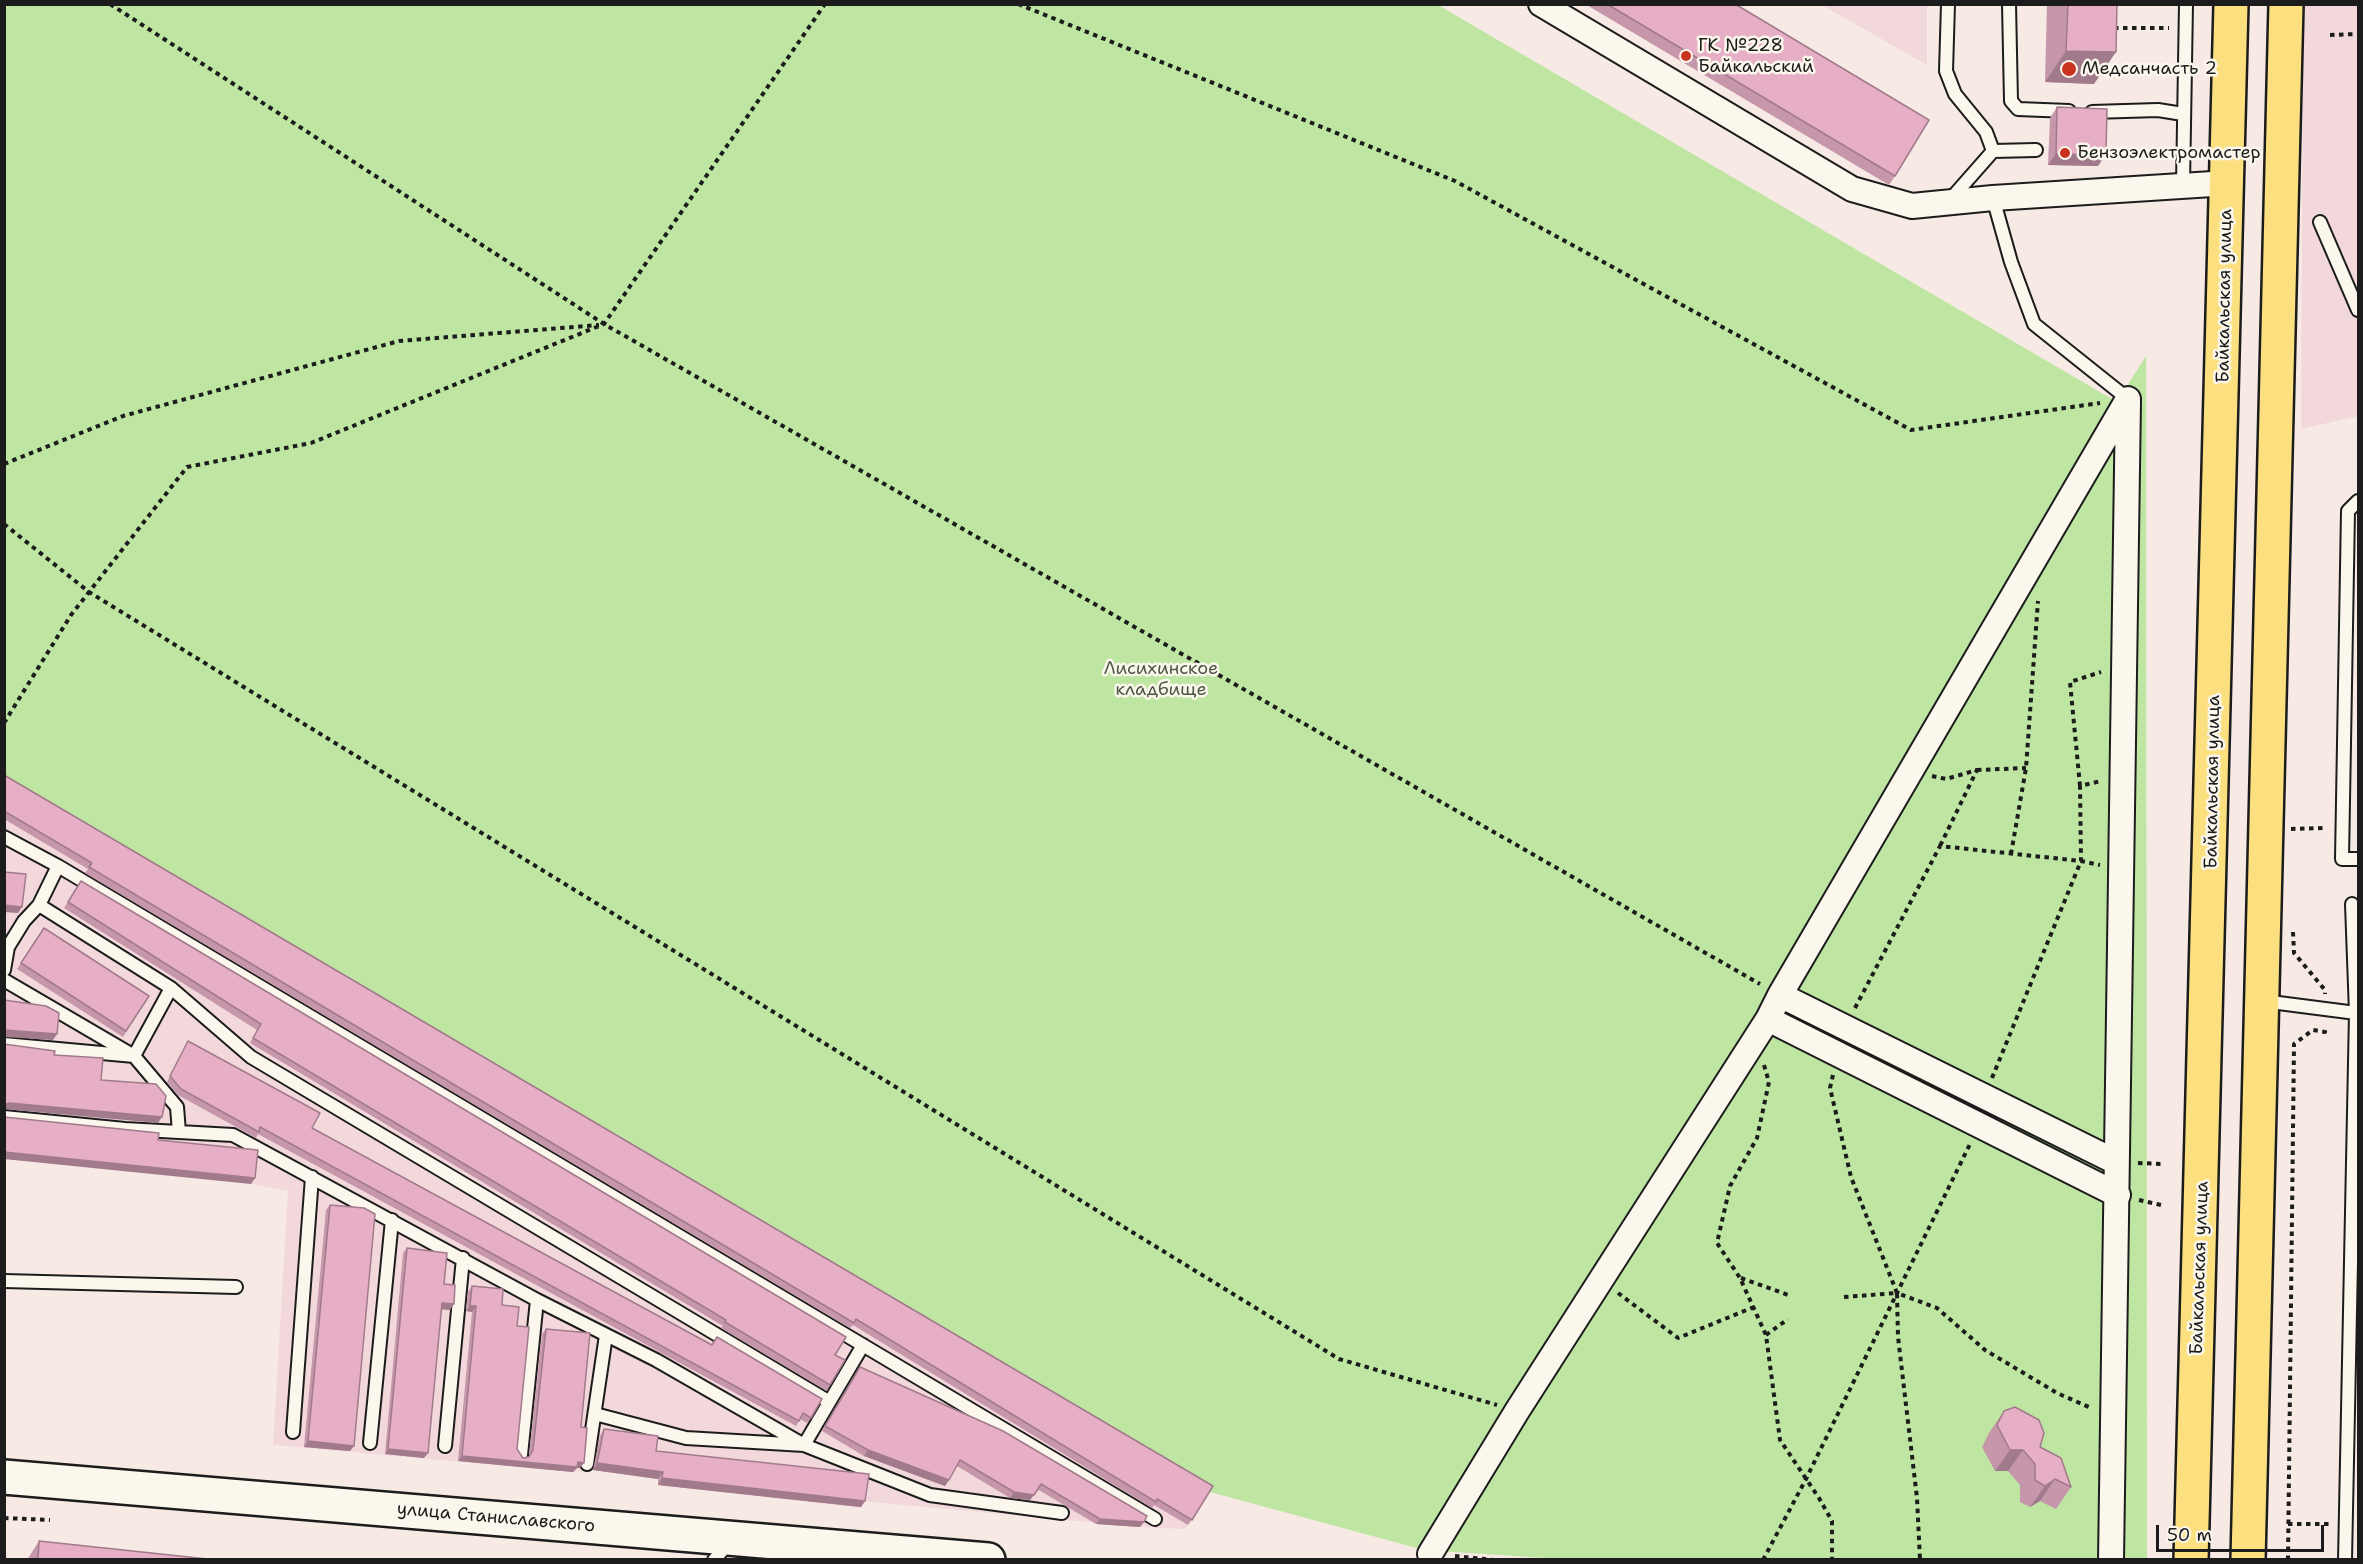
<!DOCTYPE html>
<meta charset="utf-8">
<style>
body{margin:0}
#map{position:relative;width:2363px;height:1564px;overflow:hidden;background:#f7e9e4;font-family:"Shantell Sans",sans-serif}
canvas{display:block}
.frame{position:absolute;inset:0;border:6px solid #1c1c1c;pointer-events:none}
.scale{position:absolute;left:2156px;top:1525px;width:168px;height:27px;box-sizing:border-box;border:3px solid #1c1c1c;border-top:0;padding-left:8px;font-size:18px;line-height:21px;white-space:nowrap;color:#1c1c1c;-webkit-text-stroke:4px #fbf7ec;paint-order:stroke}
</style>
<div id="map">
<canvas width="2363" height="1564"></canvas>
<div class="frame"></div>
<div class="scale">50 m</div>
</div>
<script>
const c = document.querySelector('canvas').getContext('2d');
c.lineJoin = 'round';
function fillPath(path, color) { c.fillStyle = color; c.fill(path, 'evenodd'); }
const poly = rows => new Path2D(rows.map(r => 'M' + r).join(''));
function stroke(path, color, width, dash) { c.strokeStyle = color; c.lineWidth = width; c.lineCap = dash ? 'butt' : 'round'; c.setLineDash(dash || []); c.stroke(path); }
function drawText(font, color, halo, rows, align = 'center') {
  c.font = font + ' "Shantell Sans",sans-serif'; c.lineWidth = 5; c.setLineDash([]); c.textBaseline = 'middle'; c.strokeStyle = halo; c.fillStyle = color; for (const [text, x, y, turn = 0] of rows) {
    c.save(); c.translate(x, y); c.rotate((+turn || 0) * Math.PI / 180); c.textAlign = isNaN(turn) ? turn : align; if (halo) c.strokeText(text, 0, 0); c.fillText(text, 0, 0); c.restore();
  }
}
fillPath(poly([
 [1822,5,1927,5,1927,65],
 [2303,5,2358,5,2358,416,2301,429],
 [5,783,1210,1492,1185,1529,1140,1527,862,1501,861,1508,658,1485,658,1479,596,1470,573,1472,273,1445,288,1191,251,1184,5,1159]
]), '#f2d8db');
fillPath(poly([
 [5,5,1438,5,2117,402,2146,356,2147,1559,1574,1560,1424,1550,1210,1492,5,783]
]), '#bee6a2');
const lane = poly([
 [1948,4,1946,71,1955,94,1986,132,1993,151,1949,201],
 [2009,4,2011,101,2018,109,2069,111],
 [2092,112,2158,110,2183,114],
 [1993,151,2036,150],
 [2183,185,2186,4],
 [1993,198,2011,262,2034,324,2128,399],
 [2320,222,2358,310],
 [2358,501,2348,511,2342,859,2358,859],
 [4,837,58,866,1155,1519],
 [58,866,39,905,171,988,251,1057,828,1401],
 [4,970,8,947,24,921,39,905],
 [4,980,134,1056,177,1107,179,1132],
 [2263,1001,2356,1013],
 [4,1044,134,1056,171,988],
 [4,1117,125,1129,233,1135,537,1300,656,1360,804,1445,930,1495,1062,1513],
 [4,1281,236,1287],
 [595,1414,686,1438,804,1445,863,1345],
 [293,1432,312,1177],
 [370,1443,392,1220],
 [445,1446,463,1258],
 [521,1455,537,1300],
 [587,1464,606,1335],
 [714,1560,729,1543],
 [2345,1560,2356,1013,2352,904]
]);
const street = poly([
 [1541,4,1852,189,1912,206,1993,198,2228,183],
 [1780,995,2116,1162],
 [1768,1019,2118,1195],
 [1430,1554,1517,1411,1768,1019,1780,995,2128,399],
 [2111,1560,2128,401]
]);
const secondary = poly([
 [4,1477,988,1560]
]);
const primary = poly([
 [2191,1560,2231,4],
 [2248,1560,2286,4]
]);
stroke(lane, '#1c1c1c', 16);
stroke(street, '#1c1c1c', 28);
stroke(secondary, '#1c1c1c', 38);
stroke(primary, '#1c1c1c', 38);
stroke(poly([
 [110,4,604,324,1760,984],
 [1018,4,1455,181,1911,430,2100,403],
 [2114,28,2169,28],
 [2330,35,2358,34],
 [4,464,123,416,399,341,599,325],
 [4,524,89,592,1339,1359,1497,1405],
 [4,723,71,615,187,467,311,443,604,324,825,4],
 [1977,770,2026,768],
 [1932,776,1946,779,1977,770,1940,846],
 [2080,786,2070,682,2101,672],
 [2291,829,2326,828],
 [2011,854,2026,768,2038,601],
 [2293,932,2294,953,2325,990,2325,994],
 [1855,1008,1940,846,2081,861,2080,786,2101,781],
 [1764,1065,1769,1082,1757,1138,1730,1186,1717,1243,1740,1278,1766,1335,1780,1440,1819,1498,1832,1521,1832,1560],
 [1833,1075,1830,1088,1851,1177,1897,1293,1937,1308,1985,1350,2057,1393,2091,1408],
 [1992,1078,2081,861,2100,865],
 [2138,1163,2163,1164],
 [2139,1200,2161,1205],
 [1741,1278,1791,1296],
 [1618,1293,1678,1338,1754,1307],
 [1844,1297,1897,1293,1898,1337,1917,1498,1920,1560],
 [1766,1335,1788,1319],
 [4,1518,50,1520],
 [2288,1524,2329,1524],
 [1455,1556,1493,1560],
 [1763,1560,1806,1479,1970,1144],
 [2288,1560,2294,1044,2313,1030,2325,1032,2325,1026]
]), '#1c1c1c', 4, [4.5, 4.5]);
stroke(lane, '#fbf7ec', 12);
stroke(street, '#fbf7ec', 24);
stroke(secondary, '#fbf7ec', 33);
stroke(primary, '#fce080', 33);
fillPath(poly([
 [1585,4,1735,4,1895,176,1889,185],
 [2047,4,2117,4,2094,84,2045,82],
 [2057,107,2098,166,2048,165,2050,118],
 [4,775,1213,1486,1188,1525,1154,1505,1152,1508,853,1325,850,1328,85,873,88,869,4,819],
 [81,881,835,1355,830,1385,827,1391,721,1328,723,1326,250,1043,257,1030,64,908],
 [44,928,149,996,123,1037,17,969],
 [188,1041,312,1128,712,1345,717,1337,811,1418,807,1423,800,1419,796,1426,258,1134,256,1138,178,1095,167,1082,185,1046],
 [330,1205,354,1446,350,1451,304,1447,326,1210],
 [407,1248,444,1284,450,1310,442,1309,424,1458,385,1454,403,1253],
 [472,1286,502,1305,517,1326,517,1449,523,1458,529,1456,542,1334,546,1329,581,1427,580,1468,577,1468,573,1472,458,1461,472,1312,466,1311,468,1292],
 [860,1367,1140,1527,1096,1524,1037,1489,1030,1500,1010,1498,957,1466,945,1486,864,1456,822,1431],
 [2004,1411,2040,1447,2071,1487,2056,1509,2040,1501,2030,1507,2020,1502,2020,1485,2008,1471,1995,1471,1982,1447,1989,1433],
 [604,1429,656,1451,865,1501,861,1507,658,1485,658,1479,593,1470,600,1436],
 [39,1541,217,1560,27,1560]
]), '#c696aa');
fillPath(poly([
 [2066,51,2116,52,2094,84,2045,82],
 [2056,154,2106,155,2098,166,2048,165],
 [4,905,22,907,18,913,4,912],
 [5,1030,57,1034,53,1040,4,1037],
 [9,1103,162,1117,158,1123,4,1109,4,1105],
 [4,1152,255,1178,251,1184,4,1159],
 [442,1303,454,1304,450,1310,438,1309],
 [470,1306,476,1306,472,1312,466,1311],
 [308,1441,354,1446,350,1451,304,1447],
 [388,1449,428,1453,424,1458,385,1454],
 [868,1450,949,1480,945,1486,864,1456],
 [2010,1450,2023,1450,2008,1471,1995,1471],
 [462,1456,578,1462,584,1463,580,1468,577,1468,573,1472,458,1461],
 [597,1463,663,1472,658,1479,593,1470],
 [662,1478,865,1501,861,1507,658,1485],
 [2055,1479,2040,1501,2030,1507,2045,1486],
 [1014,1492,1034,1495,1030,1500,1010,1498],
 [1100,1519,1144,1522,1140,1527,1096,1524]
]), '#a17a8b');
const building = poly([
 [1607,4,1735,4,1929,120,1895,176,1607,4],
 [2068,4,2117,4,2116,52,2066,51,2068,4],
 [2057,107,2107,109,2106,155,2056,154,2057,107],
 [4,775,1213,1486,1192,1520,1157,1499,1156,1502,856,1319,854,1323,89,867,92,863,4,811,4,775],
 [4,872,26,874,22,907,4,905,4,872],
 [81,881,846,1337,835,1355,845,1360,830,1385,725,1322,726,1320,253,1038,261,1024,68,902,81,881],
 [44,928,149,996,126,1031,21,963,44,928],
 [4,1000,46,1006,59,1013,57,1034,5,1030,4,1031,4,1000],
 [188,1041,320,1113,312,1128,712,1345,717,1337,822,1399,811,1418,803,1413,799,1421,260,1127,259,1132,181,1089,170,1076,188,1041],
 [4,1044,55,1051,54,1055,103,1058,101,1080,156,1084,166,1096,162,1117,9,1103,4,1105,4,1044],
 [4,1117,159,1133,158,1140,258,1150,255,1178,4,1152,4,1117],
 [330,1205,364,1208,375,1214,354,1446,308,1441,330,1205],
 [407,1248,447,1253,444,1284,455,1285,454,1304,442,1303,428,1453,388,1449,407,1248],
 [472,1286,503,1289,502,1305,519,1307,517,1326,529,1327,517,1449,523,1458,529,1457,533,1450,546,1329,590,1333,581,1427,587,1428,584,1463,578,1462,577,1467,462,1456,476,1306,470,1306,472,1286],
 [860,1367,1003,1431,1147,1516,1144,1522,1100,1519,1041,1484,1034,1495,1014,1492,960,1460,949,1480,868,1450,825,1426,860,1367],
 [2015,1407,2039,1420,2044,1433,2040,1447,2061,1458,2071,1487,2055,1479,2045,1486,2035,1480,2035,1464,2023,1450,2010,1450,1997,1425,2004,1411,2015,1407],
 [604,1429,658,1436,656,1451,869,1474,865,1501,662,1478,663,1472,597,1463,604,1429],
 [39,1541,217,1560,38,1560,39,1541]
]);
fillPath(building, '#e6afc6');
stroke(building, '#a17a8b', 1.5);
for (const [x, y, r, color] of [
 [1686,56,6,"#c8321e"],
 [2069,69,8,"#c8321e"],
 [2065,153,6,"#c8321e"]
]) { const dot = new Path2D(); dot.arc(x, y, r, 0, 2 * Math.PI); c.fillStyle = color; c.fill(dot); stroke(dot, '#fbf7ec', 2); }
drawText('18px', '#1c1c1c', '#fbf7ec', [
 ["ГК №228",1698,46],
 ["Байкальский",1698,67],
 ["Медсанчасть 2",2082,69],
 ["Бензоэлектромастер",2077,153]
], 'left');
drawText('18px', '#1c1c1c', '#fbf7ec', [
 ["Байкальская улица",2225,296,-89],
 ["Байкальская улица",2213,782,-89],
 ["Байкальская улица",2200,1268,-88],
 ["улица Станиславского",496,1518,5]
]);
drawText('18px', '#4d5944', '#fbf7ec', [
 ["Лисихинское",1161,669],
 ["кладбище",1161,690]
]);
</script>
